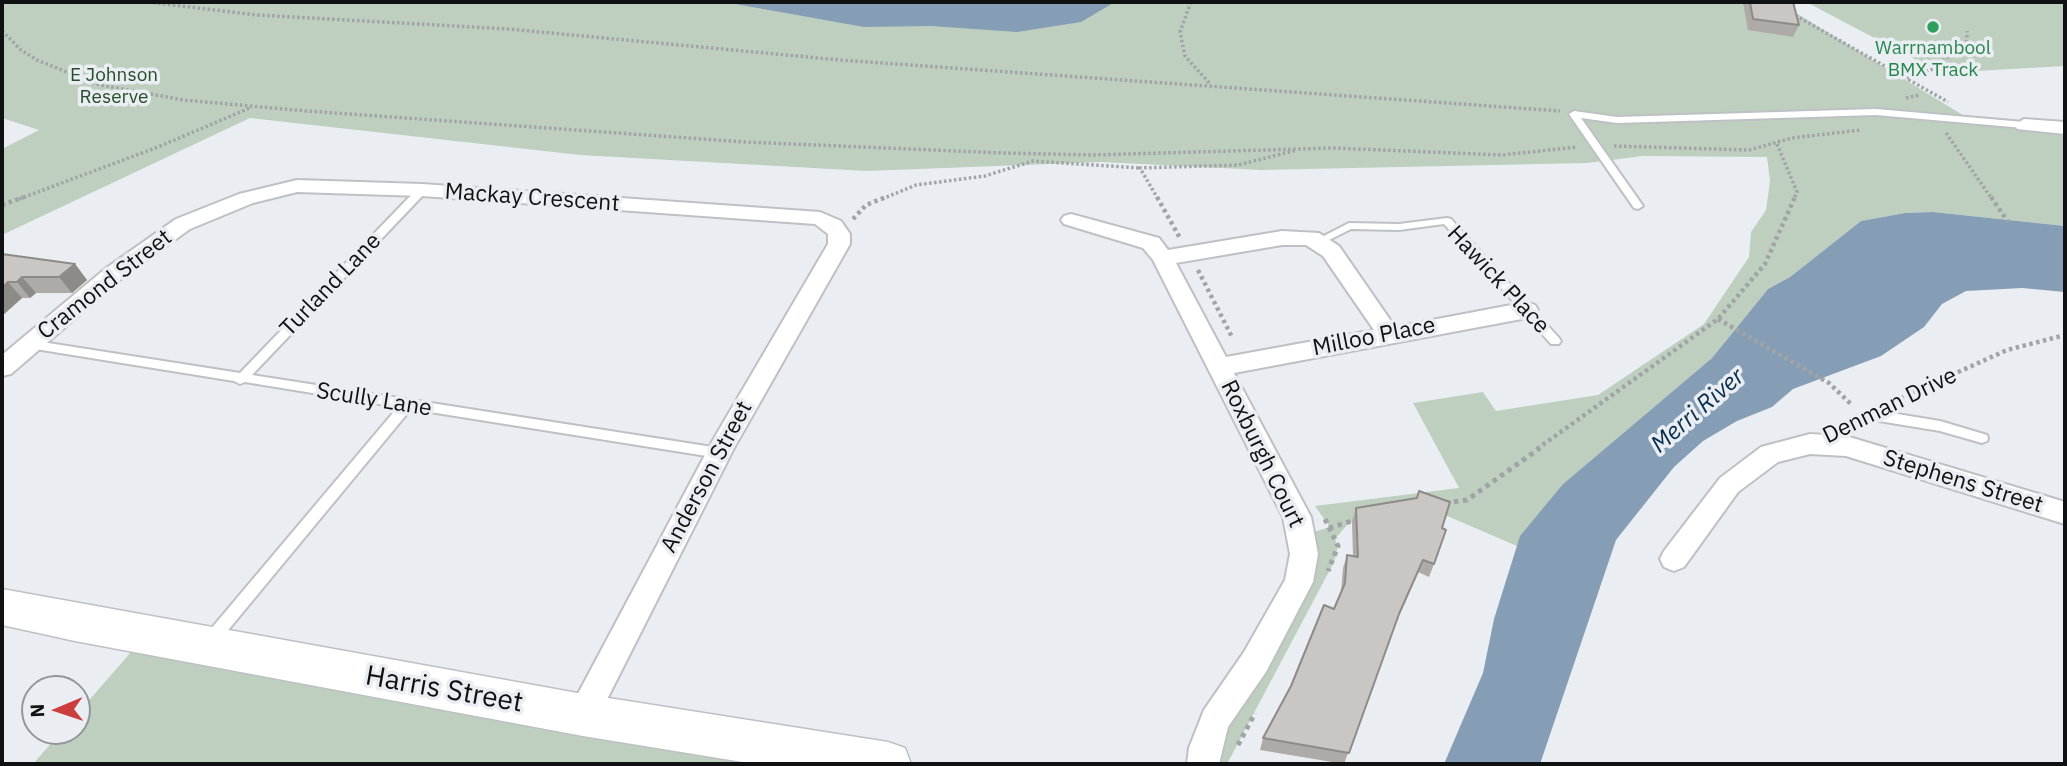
<!DOCTYPE html>
<style>
body{margin:0}
#map{position:relative;width:2067px;height:766px;overflow:hidden;background:#eaeef2;font-family:"IBM Plex Sans",sans-serif}
canvas{display:block}
.frame{position:absolute;inset:0;border:4px solid #101112;pointer-events:none}
.north{position:absolute;left:21px;top:675px;width:70px;height:70px;box-sizing:border-box;background:#eaeef2;border:2px solid #939698;border-radius:50%;rotate:268deg;font-size:19px;font-weight:700;line-height:28px;text-align:center;color:#101112}
.north::after{content:'';display:block;margin:auto;width:24px;height:32px;background:#cc3d3d;clip-path:polygon(50% 0,100% 100%,50% 72%,0 100%)}
</style>
<div id="map">
<canvas width="2067" height="766"></canvas>
<div class="frame"></div>
<div class="north">N</div>
</div>
<script>
const c = document.querySelector('canvas').getContext('2d');
c.lineJoin = 'round';
function fillPath(path, color) { c.fillStyle = color; c.fill(path, 'evenodd'); }
const poly = rows => new Path2D(rows.map(r => 'M' + r).join(''));
function stroke(path, color, width, dash) { c.strokeStyle = color; c.lineWidth = width; c.lineCap = dash ? 'butt' : 'round'; c.setLineDash(dash || []); c.stroke(path); }
function drawText(font, color, halo, rows, align = 'center') {
  c.font = font + ' "IBM Plex Sans",sans-serif'; c.lineWidth = 7; c.setLineDash([]); c.textBaseline = 'middle'; c.strokeStyle = halo; c.fillStyle = color; for (const [text, x, y, turn = 0] of rows) {
    c.save(); c.translate(x, y); c.rotate((+turn || 0) * Math.PI / 180); c.textAlign = isNaN(turn) ? turn : align; if (halo) c.strokeText(text, 0, 0); c.fillText(text, 0, 0); c.restore();
  }
}
fillPath(poly([
 [2,2,1778,2,1966,117,2065,128,2065,226,1933,212,1905,213,1861,221,1790,277,1768,289,1712,358,1563,484,1521,536,1517,546,1445,515,1355,520,1347,525,1335,539,1338,546,1334,562,1227,764,1202,764,1205,748,1255,662,1301,536,1330,527,1315,506,1459,488,1413,403,1483,392,1496,411,1598,395,1704,324,1749,257,1751,232,1766,210,1770,181,1767,157,1643,156,1587,163,1261,170,1101,162,867,171,580,155,250,118,2,235,2,149,39,130,2,118],
 [1806,2,2065,2,2065,66,1941,73],
 [145,636,799,764,33,764,62,731,77,731,77,714]
]), '#bfcfbf');
fillPath(poly([
 [724,2,1115,2,1081,22,1017,32,931,26,864,27],
 [1933,212,2065,226,2065,292,2022,288,1966,291,1942,304,1924,327,1881,356,1793,389,1772,407,1737,421,1703,441,1674,467,1616,540,1540,764,1444,764,1483,673,1494,619,1520,536,1563,484,1712,358,1768,289,1790,277,1861,221,1905,213]
]), '#859db5');
const lane = poly([
 [1876,109,2024,122,2029,125,2024,128,1876,115,1617,123,1581,118,1643,206,1638,209,1634,208,1569,114,1574,111,1617,117,1876,109],
 [422,187,426,188,426,192,252,375,719,448,724,450,726,453,724,456,719,458,411,409,215,646,210,648,205,646,202,641,205,636,398,407,245,382,240,384,234,381,29,348,23,344,29,340,240,373,418,188,422,187],
 [1447,218,1451,219,1559,338,1561,341,1559,344,1551,344,1444,224,1399,230,1351,229,1323,243,1315,243,1314,241,1349,223,1399,224,1447,218],
 [1879,411,1940,421,1987,435,1988,438,1987,441,1982,443,1940,431,1879,421,1866,421,1825,445,1815,445,1814,442,1815,439,1860,414,1879,411]
]);
const street = poly([
 [2024,119,2065,122,2065,134,2017,129,2015,125,2024,119],
 [297,180,422,184,820,212,841,221,850,234,850,244,734,448,594,725,583,730,572,725,567,715,572,705,713,440,828,244,828,234,815,224,422,196,297,192,253,203,190,229,121,279,11,374,2,376,2,355,105,269,176,219,239,194,297,180],
 [1071,214,1159,238,1168,250,1282,231,1319,233,1339,246,1395,327,1527,302,1535,305,1538,310,1535,315,1527,318,1234,373,1311,517,1318,554,1313,582,1266,672,1228,727,1219,764,1187,764,1189,748,1204,710,1244,652,1285,580,1290,554,1283,517,1153,260,1143,248,1064,224,1061,220,1064,216,1071,214],
 [1282,245,1306,245,1323,256,1374,330,1226,357,1176,263,1282,245],
 [1810,434,1846,436,2065,502,2065,524,1846,456,1810,454,1778,462,1738,492,1684,567,1674,571,1664,567,1660,559,1664,551,1720,478,1761,447,1810,434]
]);
const secondary = poly([
 [2,589,583,694,888,742,905,748,911,764,755,764,583,736,75,641,2,625,2,589]
]);
stroke(lane, '#bdc1c4', 4);
stroke(street, '#bdc1c4', 4);
stroke(secondary, '#bdc1c4', 3);
stroke(poly([
 [148,2,257,15,508,29,840,60,1560,111],
 [1191,2,1180,32,1185,56,1211,85],
 [1791,13,1948,102],
 [2,31,21,50,37,60,96,84,183,100,307,111,745,142,1004,153,1093,155,1333,148,1502,155,1577,147],
 [1907,78,1933,69,1967,41,1967,31],
 [1906,98,1919,95],
 [1946,133,1992,199],
 [1777,144,1797,192,1794,199],
 [1614,146,1749,150,1792,138,1861,130],
 [19,199,158,147,252,107],
 [882,199,916,185,985,176,1033,161,1140,168],
 [1158,199,1140,168,1238,165,1297,150]
]), '#a1a4a7', 3.5, [2.5, 2.5]);
stroke(poly([
 [1157,197,1180,238],
 [1991,197,2008,222],
 [2,205,24,197],
 [853,219,866,205,886,197],
 [1198,270,1232,337],
 [1718,319,1829,383,1852,405],
 [1894,401,2007,350,2065,335],
 [1537,449,1718,319,1765,264,1795,197]
]), '#a1a4a7', 4.5, [3.5, 3.5]);
stroke(poly([
 [1445,503,1467,500,1540,448],
 [1325,519,1338,546,1328,571],
 [1329,528,1355,520],
 [1238,745,1255,713]
]), '#a1a4a7', 5, [4.5, 4.5]);
fillPath(lane, '#fff');
fillPath(street, '#fff');
fillPath(secondary, '#fff');
fillPath(poly([
 [1744,2,1793,2,1799,25,1793,37,1748,30,1743,3],
 [2,254,75,264,87,280,72,293,36,293,30,298,22,298,2,316],
 [1356,508,1442,528,1434,564,1429,577,1418,572,1397,619,1344,764,1260,750,1263,738,1334,609,1341,593,1343,568,1347,555,1353,556,1352,521]
]), '#aeaaa8');
fillPath(poly([
 [75,264,87,280,72,293,59,277],
 [22,277,36,293,30,298,17,282],
 [8,282,22,298,2,316,2,288]
]), '#8d8b88');
const building = poly([
 [1750,2,1793,2,1799,25,1753,19,1750,2],
 [2,254,75,264,59,277,22,277,17,282,8,282,2,288,2,254],
 [1419,491,1450,502,1442,528,1446,530,1434,564,1423,560,1399,614,1349,753,1263,738,1291,686,1324,605,1334,609,1345,583,1347,555,1358,557,1356,508,1417,498,1419,491]
]);
fillPath(building, '#cac6c3');
stroke(building, '#8d8b88', 2);
for (const [x, y, r, color] of [
 [1933,27,7,"#2e9e5b"]
]) { const dot = new Path2D(); dot.arc(x, y, r, 0, 2 * Math.PI); c.fillStyle = color; c.fill(dot); stroke(dot, '#eaeef2', 2.5); }
drawText('19px', '#27864d', '#eaeef2', [
 ["Warrnambool",1933,49],
 ["BMX Track",1933,71]
]);
drawText('19px', '#274e2a', '#eaeef2', [
 ["E Johnson",114,76],
 ["Reserve",114,98]
]);
drawText('23px', '#101112', '#eaeef2', [
 ["Mackay Crescent",532,198,4],
 ["Hawick Place",1498,280,47],
 ["Cramond Street",105,285,-38],
 ["Turland Lane",331,285,-46],
 ["Milloo Place",1374,337,-11],
 ["Scully Lane",374,400,9],
 ["Denman Drive",1890,406,-26],
 ["Roxburgh Court",1262,454,64],
 ["Anderson Street",707,477,-62],
 ["Stephens Street",1963,482,17]
]);
drawText('italic 24px', '#062e4f', '#eaeef2', [
 ["Merri River",1698,411,-41]
]);
drawText('28px', '#101112', '#eaeef2', [
 ["Harris Street",444,690,10]
]);
</script>
